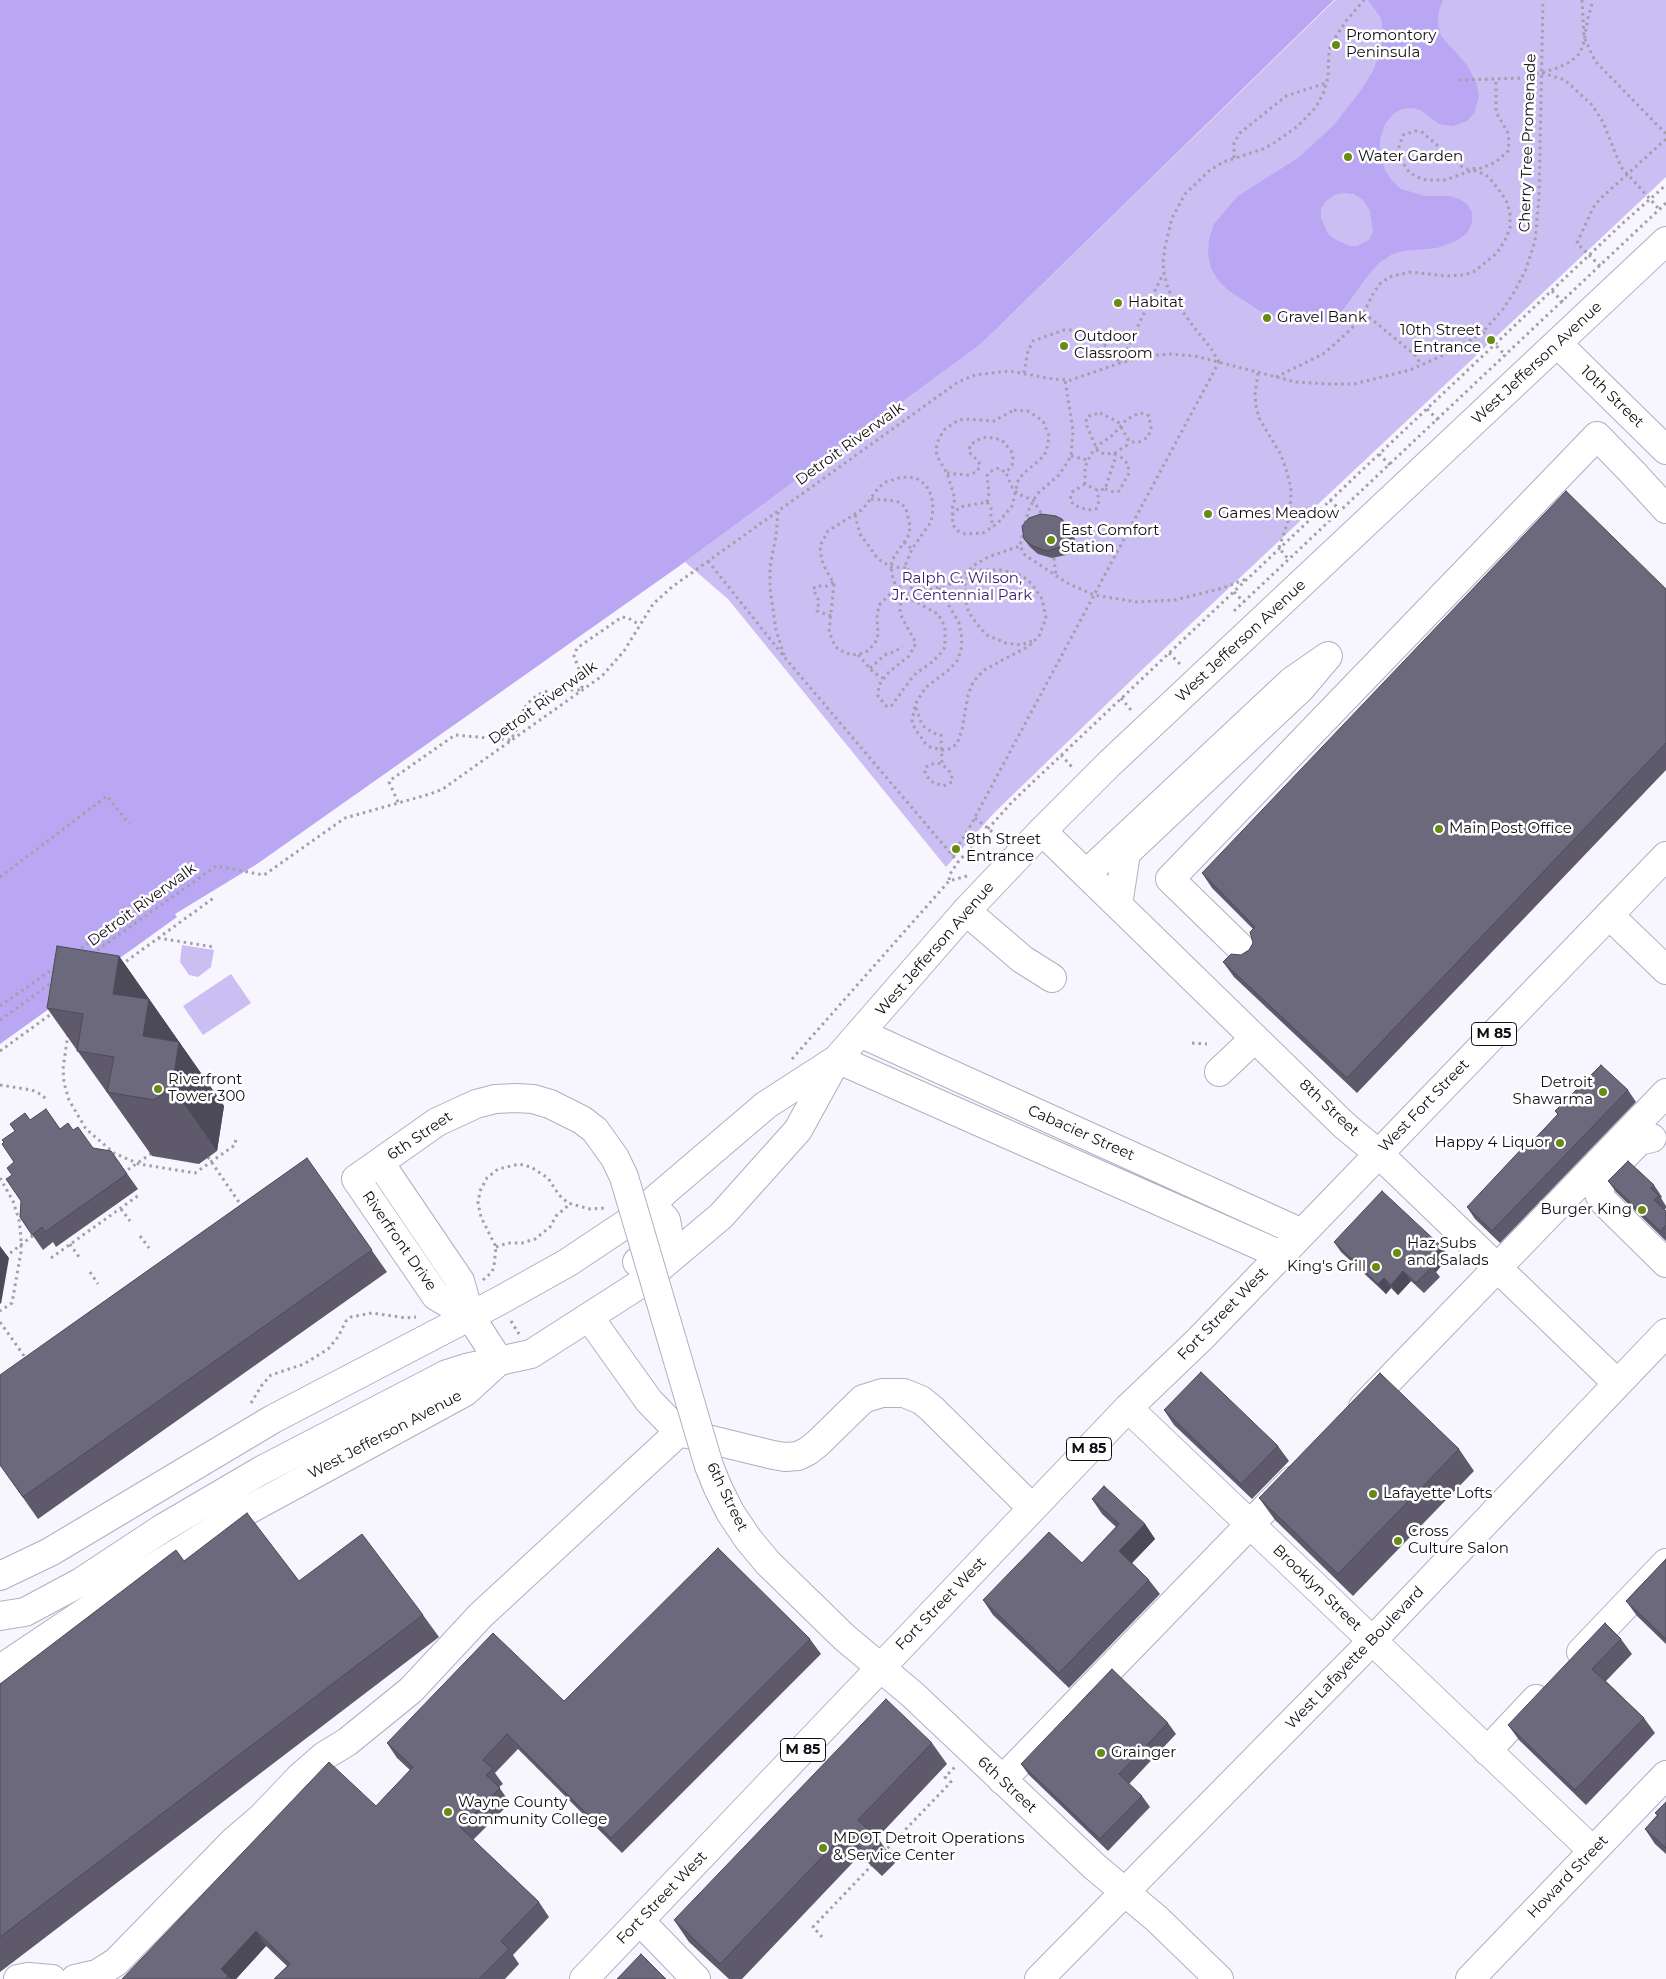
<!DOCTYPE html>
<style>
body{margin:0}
canvas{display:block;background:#f7f5fe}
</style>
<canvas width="1666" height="1979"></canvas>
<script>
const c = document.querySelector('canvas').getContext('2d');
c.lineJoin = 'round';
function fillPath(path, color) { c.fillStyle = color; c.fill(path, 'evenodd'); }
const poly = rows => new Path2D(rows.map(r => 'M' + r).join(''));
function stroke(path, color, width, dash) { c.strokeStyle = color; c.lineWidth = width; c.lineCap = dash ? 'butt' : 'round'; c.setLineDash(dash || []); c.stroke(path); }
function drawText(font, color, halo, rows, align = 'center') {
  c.font = font + ' Montserrat,sans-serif'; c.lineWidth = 5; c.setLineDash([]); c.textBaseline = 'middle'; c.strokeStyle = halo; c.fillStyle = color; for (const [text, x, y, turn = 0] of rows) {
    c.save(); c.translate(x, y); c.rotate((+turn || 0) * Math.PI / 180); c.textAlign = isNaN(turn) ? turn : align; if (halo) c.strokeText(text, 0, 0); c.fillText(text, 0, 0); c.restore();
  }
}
fillPath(poly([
 [1335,0,1666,0,1666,177,1146,666,994,813,946,867,728,599,685,562,981,344],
 [182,945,214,950,211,967,198,977,189,975,180,962],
 [231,974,251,1003,203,1035,183,1006]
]), '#cabef2');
fillPath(poly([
 [0,0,1334,0,981,344,685,562,257,864,175,914,177,917,0,1044],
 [1368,0,1443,0,1439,11,1438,24,1441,36,1467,65,1476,82,1479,96,1474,113,1467,121,1453,126,1439,124,1420,110,1412,108,1402,109,1393,114,1385,124,1380,139,1380,155,1385,170,1392,181,1401,189,1425,196,1450,196,1459,199,1467,204,1472,212,1472,223,1467,233,1456,241,1437,248,1403,251,1391,255,1379,263,1369,274,1343,310,1332,319,1322,323,1312,324,1296,323,1260,311,1228,290,1218,280,1211,268,1208,254,1209,239,1214,224,1238,196,1298,158,1333,126,1362,89,1373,71,1381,50,1383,32,1381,18],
 [1344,193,1354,194,1363,200,1370,211,1373,232,1369,240,1357,246,1350,246,1336,240,1328,234,1321,218,1321,209,1325,202,1334,195]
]), '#baa7f3');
const minor = poly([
 [1558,344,1666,450],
 [1632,472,1666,509],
 [1042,831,1345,1126,1379,1154,1617,1383],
 [1086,874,1292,681,1328,656,1301,688,1126,853,1118,905],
 [966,911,1022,959,1052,978],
 [1609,915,1666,970],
 [1248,955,1170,879,1597,436,1635,475],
 [860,1033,1302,1233],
 [837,1059,1281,1255],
 [1219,1072,1255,1038],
 [1652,1138,1639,1141,1602,1179,1599,1194,1603,1201,1666,1263],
 [380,1163,460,1281,470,1316,499,1361],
 [470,1316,436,1296,356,1179,437,1122,476,1104,495,1099,516,1098,533,1099,550,1104],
 [589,1317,649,1401,679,1432,773,1455,785,1457,798,1456,808,1451,818,1443,863,1399,882,1393,904,1393,921,1400,932,1409,1032,1508],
 [1363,1407,1666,1093],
 [1128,1408,1593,1851],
 [718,1488,730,1512,748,1539,768,1563,844,1637,913,1695,1095,1867,1157,1919,1219,1979],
 [1581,1652,1666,1563],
 [1487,1751,1536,1699],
 [1002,1780,1292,1481],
 [640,1921,696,1979],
 [18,1979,28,1977,52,1979],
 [75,1979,97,1974,116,1962,233,1842,261,1818,300,1777,324,1756,347,1742,411,1690,481,1615,679,1432],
 [1039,1979,1372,1641,1666,1333],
 [1470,1979,1666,1775]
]);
const major = poly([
 [631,1221,648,1212,660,1213,666,1220,668,1231,663,1242,637,1262],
 [0,1576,50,1552,273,1419,499,1301,567,1263,630,1221,766,1105,834,1061],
 [0,1669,127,1584,239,1515,465,1392,499,1361,531,1354,640,1284,721,1216,798,1130,837,1059,966,911,1042,831,1109,764,1666,241],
 [584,1979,1128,1408,1200,1339,1666,856]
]);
const highway = poly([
 [0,1616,25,1612,81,1582,163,1528,262,1470,447,1374,466,1368,499,1361]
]);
stroke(minor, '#b2aec4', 30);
stroke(major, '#b2aec4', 30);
stroke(highway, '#b2aec4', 30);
stroke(poly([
 [1582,0,1584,37,1595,61,1666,134],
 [1542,73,1565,80,1592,105,1603,122,1621,167,1659,209],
 [1459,80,1525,78,1557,68,1570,62,1579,54,1583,46,1588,18,1593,0],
 [1234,158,1234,143,1240,133,1286,96,1326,83],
 [1600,266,1577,243,1593,208,1599,200,1666,139],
 [1552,291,1563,302],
 [1364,313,1414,354,1422,365],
 [1483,332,1506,356],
 [1219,362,1210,347,1196,330,1171,295,1167,285,1164,273,1163,263,1165,247,1172,218,1185,194,1209,171,1223,162,1263,149,1274,143,1298,126,1316,107,1323,94,1328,78,1329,50,1333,41,1346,21,1364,0],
 [1024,373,1028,351,1033,341,1064,330,1077,330,1091,335,1103,343,1120,363,1163,274],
 [1258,373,1255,394,1256,406,1259,418,1281,455,1287,472,1291,488,1290,515,1279,548,1289,560],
 [1276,377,1323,354,1336,343,1355,325,1362,316,1374,292,1380,284,1389,277,1410,272,1446,276,1464,275,1475,271,1497,253,1505,240,1510,228,1510,213,1506,200,1493,182,1486,175,1473,170,1445,180,1426,180,1417,177,1409,172,1403,163,1399,147,1403,135,1415,131,1422,132,1461,166,1467,169,1481,168,1496,162,1508,151,1509,142,1508,133,1496,112,1496,79],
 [1427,409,1438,420],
 [1014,410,1028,411,1043,421,1049,436,1047,449,1044,456,1023,474,1018,481,1012,506,998,523,983,533,965,534,958,531,953,525,952,509,955,499,947,473,937,456,936,449,939,438,945,429,957,421,964,419,994,421,1014,410],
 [1100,413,1118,422,1128,439,1127,445,1115,453,1105,454,1098,452,1087,426,1086,418,1091,415,1100,413],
 [1115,453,1115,459,1105,489,1097,490,1085,484,1085,467,1091,454,1100,444,1113,435,1126,420,1139,413,1146,414,1149,416,1151,428,1148,437,1139,442,1128,442],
 [1379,454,1390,465],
 [1071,456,1088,460],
 [947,473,967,475,977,472,980,465,978,461,969,452,970,445,981,438,988,437,1002,440,1011,451,1013,456,1012,465,1006,473,1012,487,1018,494,1033,500,1043,516],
 [1085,484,1072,492,1070,500,1074,505,1087,510,1096,509,1099,501,1097,490],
 [1105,489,1114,492,1119,491,1129,473,1128,464,1122,458,1116,456],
 [871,499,896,501,901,503,906,509,910,526,909,535,892,560,891,567,892,575,895,584,905,596,938,614,945,627,945,646,943,651,932,662,914,675,892,705,887,707,878,696,879,685,889,672,909,656,916,643,902,618,900,610,901,602,905,596,915,583],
 [1330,500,1341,511],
 [987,502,989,493,987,476,989,472,999,468,1006,473],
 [778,512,776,536,770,567,770,588,776,630,784,655],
 [855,515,860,534,878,559,891,567,907,568],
 [952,515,960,507,987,502,991,508,991,519,994,527],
 [1025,523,1029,509,1037,494,1059,475,1071,456,1073,430,1065,380],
 [1024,529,1020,546,1025,555,1067,583,1094,595,1137,602,1175,600,1223,588,1246,579],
 [904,542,912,549],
 [1054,558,1056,576],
 [708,561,786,659,958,862],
 [912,580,892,592,879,605,877,617,878,634,877,640,869,650,864,653,852,655,839,650,835,646,829,632,834,584,823,564,820,551,821,544,828,531,863,509,879,487,886,482,902,477,916,478,926,485,932,497,933,509,931,522,912,549,906,564,911,578,915,583,922,587,930,589,948,585,956,581,976,564,988,557,1020,546],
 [939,588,959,623,962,639,961,651,957,661,950,669,925,688,915,705,912,722,915,729,925,743,930,747,942,750,949,749,957,744,962,730,968,695,973,682,984,670,1029,646,1039,636,1046,618,1042,599,1032,584,1025,578,1018,574,1001,570,970,570,965,585,965,599,969,613,981,629,987,635,1006,643,1021,645,1035,640],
 [1234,592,1244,602],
 [1234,611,1666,203],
 [831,616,817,611,819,601,813,589,816,586,827,586,834,582],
 [1169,653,1180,664],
 [858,655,874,673,883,678],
 [870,668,885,655,896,651,902,646],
 [1121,698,1131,710],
 [916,708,922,725,933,733,941,735,942,764,951,773,952,778,952,782,943,786,930,781,925,772,925,768,929,765,936,763,942,764],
 [1061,755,1072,767],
 [398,802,389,782,392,779,455,735,511,740,520,722,522,712,528,703,535,697,543,692,554,690,582,690,582,677,574,656,577,648,622,617,628,618,640,625],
 [975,818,1000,838],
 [952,855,967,832,1219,362],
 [0,877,107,796,129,824],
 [949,880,950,874,958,862,1013,801,1624,222,1666,185],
 [158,938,214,947],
 [76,952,157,895],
 [92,954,216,866,264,875,345,818,430,794,443,789,454,781,602,676,624,651,653,604,672,587,958,382,975,375,1009,371,1053,379,1071,380,1120,363,1149,356,1170,354,1195,356,1296,382,1328,384,1354,384,1410,370,1457,349,1483,332,1503,309,1515,291,1526,269,1535,241,1539,198,1543,0],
 [121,965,215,897],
 [0,1006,57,966],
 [0,1020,54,981],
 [68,1034,63,1069,64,1083,69,1100,86,1129,114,1153,139,1164,195,1173,235,1145,236,1138],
 [1192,1043,1207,1044],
 [0,1051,54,1012],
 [792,1059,949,881,967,876],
 [0,1085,32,1090,42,1095,48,1101],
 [0,1178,13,1201,19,1220,21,1237,21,1252,12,1303,0,1311],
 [121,1209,130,1221],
 [140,1236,149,1248],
 [70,1244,79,1257],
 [496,1247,508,1243,522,1243,535,1239,550,1227,556,1216,570,1204],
 [51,1258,139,1195],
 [90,1272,98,1284],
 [483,1280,492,1272,494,1266,496,1247,481,1217,478,1203,480,1191,487,1178,498,1169,519,1164,531,1167,548,1178,559,1195,568,1203,590,1209,607,1208],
 [511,1321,519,1334],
 [0,1322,27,1360],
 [251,1403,262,1385,271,1375,304,1364,328,1349,338,1337,346,1321,351,1317,372,1313,406,1318,416,1317],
 [883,1853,951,1782,945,1777,957,1765],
 [822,1937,813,1927,874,1863]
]), '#a19fa8', 3, [2.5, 4]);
stroke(minor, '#fff', 28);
stroke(major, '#fff', 28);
stroke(highway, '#fff', 28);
const minorBridge = poly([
 [550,1104,582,1120,595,1130,615,1158,624,1177,709,1466,718,1488]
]);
stroke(minorBridge, '#b2aec4', 30, []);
stroke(poly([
 [208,1157,243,1208],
 [122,1171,126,1171,152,1153],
 [5,1257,35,1234]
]), '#a19fa8', 3, [2.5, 4]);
stroke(minorBridge, '#fff', 28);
fillPath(poly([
 [1074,536,1075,542,1071,552,1066,555,1052,558,1038,554,1030,547,1024,539],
 [1666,589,1666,770,1357,1093,1234,977,1223,962,1241,955,1249,950,1253,943,1253,929,1212,888,1202,873],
 [119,956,224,1106,217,1151,199,1164,152,1156,47,1008],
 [1628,1090,1636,1102,1500,1243,1475,1219,1467,1207,1558,1115,1555,1111],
 [30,1120,60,1129,73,1130,93,1148,111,1151,138,1189,56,1247,53,1242,43,1250,20,1217,21,1201,12,1175],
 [307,1158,387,1272,38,1519,0,1465],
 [1608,1181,1654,1185,1662,1197,1661,1198,1666,1206,1666,1208,1664,1210,1666,1211,1666,1241,1616,1192],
 [1334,1242,1442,1247,1449,1257,1436,1272,1440,1277,1424,1293,1411,1281,1398,1295,1391,1288,1386,1294,1341,1252],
 [1164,1410,1278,1446,1289,1461,1252,1499,1174,1425],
 [1459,1449,1474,1471,1353,1596,1275,1520,1259,1498],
 [1092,1499,1145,1524,1155,1539,1132,1563,1149,1580,1160,1594,1069,1688,993,1615,983,1600,1082,1563,1116,1527,1102,1514],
 [1666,1559,1666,1644,1637,1616,1626,1601],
 [184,1561,299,1581,423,1615,439,1637,0,1972,0,1684],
 [810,1639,821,1654,622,1853,518,1749,495,1773,503,1784,499,1787,510,1803,473,1840,539,1902,549,1917,513,1955,519,1964,505,1979,274,1979,287,1966,266,1946,236,1979,122,1979,376,1806,410,1770,397,1758,387,1743,564,1701],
 [1621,1639,1632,1654,1606,1681,1644,1718,1655,1733,1586,1805,1519,1740,1508,1725],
 [1168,1723,1176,1734,1129,1784,1142,1796,1150,1807,1108,1851,1029,1775,1021,1764],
 [932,1743,947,1764,877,1838,880,1841,895,1863,882,1876,860,1855,742,1979,729,1979,689,1942,674,1920],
 [1666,1802,1666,1854,1655,1844,1645,1829,1657,1815,1655,1813]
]), '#5e5a6c');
fillPath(poly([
 [1069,529,1074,536,1075,542,1071,552,1065,544],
 [119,956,224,1106,217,1151,172,1087,113,994],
 [0,1246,9,1258,1,1304,0,1303],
 [1442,1247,1449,1257,1436,1272,1428,1262],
 [1403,1271,1411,1281,1398,1295,1391,1285],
 [1384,1278,1391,1288,1386,1294,1378,1284],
 [1145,1524,1155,1539,1129,1566,1119,1551],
 [256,1931,266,1946,236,1979,231,1979,221,1969]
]), '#4c4a58');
const building = poly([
 [1566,491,1666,589,1666,743,1347,1078,1223,962,1231,954,1241,955,1249,950,1253,943,1250,932,1255,927,1202,873,1566,491],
 [1041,514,1056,516,1062,519,1069,529,1070,534,1065,544,1060,547,1047,551,1033,546,1024,539,1022,526,1029,518,1041,514],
 [57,946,119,956,113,994,149,999,143,1036,179,1042,172,1087,154,1100,107,1092,114,1057,77,1051,83,1014,47,1008,57,946],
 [1601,1065,1628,1090,1492,1231,1467,1207,1528,1142,1530,1144,1558,1114,1555,1111,1601,1065],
 [46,1109,60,1129,68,1123,73,1130,78,1127,93,1148,111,1151,127,1174,45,1232,42,1227,32,1235,20,1217,21,1201,6,1179,12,1175,7,1168,14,1162,2,1144,4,1142,2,1140,15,1131,10,1124,25,1113,30,1120,46,1109],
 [307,1158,372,1250,23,1497,0,1465,0,1375,307,1158],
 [1628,1161,1654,1185,1651,1188,1659,1196,1654,1200,1666,1211,1666,1225,1660,1231,1608,1181,1628,1161],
 [1382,1191,1442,1247,1428,1262,1432,1267,1416,1283,1403,1271,1391,1285,1384,1278,1378,1284,1334,1242,1382,1191],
 [1201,1372,1278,1446,1241,1484,1164,1410,1201,1372],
 [1380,1373,1459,1449,1338,1574,1259,1498,1380,1373],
 [1104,1486,1145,1524,1119,1551,1149,1580,1059,1673,983,1600,1049,1532,1082,1563,1119,1524,1092,1499,1104,1486],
 [247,1513,299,1581,362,1534,423,1615,0,1937,0,1684,176,1550,184,1561,247,1513],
 [718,1548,810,1639,611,1838,507,1734,483,1760,493,1769,486,1775,500,1788,460,1827,539,1902,501,1941,509,1949,479,1979,274,1979,290,1964,256,1931,221,1969,228,1976,225,1979,122,1979,329,1762,376,1806,413,1767,387,1743,493,1633,564,1701,718,1548],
 [1666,1559,1666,1639,1626,1601,1666,1559],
 [1605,1623,1621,1639,1592,1669,1644,1718,1575,1790,1508,1725,1605,1623],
 [1112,1669,1168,1723,1119,1774,1142,1796,1100,1839,1021,1764,1112,1669],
 [886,1699,932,1743,858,1820,880,1841,867,1854,845,1833,720,1964,674,1920,886,1699],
 [1666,1802,1666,1848,1645,1829,1658,1815,1655,1813,1666,1802],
 [641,1954,666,1979,617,1979,641,1954]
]);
fillPath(building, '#6d697d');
stroke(building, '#4c4a58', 1);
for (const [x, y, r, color] of [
 [1336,45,5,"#678b13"],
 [1348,157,5,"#678b13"],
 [1118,303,5,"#678b13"],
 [1267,318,5,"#678b13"],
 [1491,340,5,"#678b13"],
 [1064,346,5,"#678b13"],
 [1208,514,5,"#678b13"],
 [1051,540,5,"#678b13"],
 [1439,829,5,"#678b13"],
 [956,849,5,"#678b13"],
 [158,1089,5,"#678b13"],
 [1603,1092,5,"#678b13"],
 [1560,1143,5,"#678b13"],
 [1642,1210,5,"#678b13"],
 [1397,1253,5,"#678b13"],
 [1376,1267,5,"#678b13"],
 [1373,1494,5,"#678b13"],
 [1398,1541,5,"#678b13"],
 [1101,1753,5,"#678b13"],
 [448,1812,5,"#678b13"],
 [823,1848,5,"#678b13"]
]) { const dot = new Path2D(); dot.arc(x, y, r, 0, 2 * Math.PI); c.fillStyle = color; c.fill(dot); stroke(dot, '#fff', 2); }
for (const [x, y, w] of [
 [1494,1034,45],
 [1089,1449,45],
 [803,1750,45]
]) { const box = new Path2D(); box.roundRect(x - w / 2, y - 11.5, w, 23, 4); c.fillStyle = '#fff'; c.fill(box); stroke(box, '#110f16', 1); }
drawText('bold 14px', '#110f16', null, [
 ["M 85",1494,1034],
 ["M 85",1089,1449],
 ["M 85",803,1750]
]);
drawText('15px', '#110f16', '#fff', [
 ["Promontory",1346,36],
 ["Peninsula",1346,53],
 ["Water Garden",1358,157],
 ["Habitat",1128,303],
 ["Gravel Bank",1277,318],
 ["10th Street",1481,331,"right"],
 ["Entrance",1481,348,"right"],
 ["Outdoor",1074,337],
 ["Classroom",1074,354],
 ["Games Meadow",1218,514],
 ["East Comfort",1061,531],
 ["Station",1061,548],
 ["Main Post Office",1449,829],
 ["8th Street",966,840],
 ["Entrance",966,857],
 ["Riverfront",168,1080],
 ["Tower 300",168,1097],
 ["Detroit",1593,1083,"right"],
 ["Shawarma",1593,1100,"right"],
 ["Happy 4 Liquor",1550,1143,"right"],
 ["Burger King",1632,1210,"right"],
 ["Haz Subs",1407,1244],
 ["and Salads",1407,1261],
 ["King's Grill",1366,1267,"right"],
 ["Lafayette Lofts",1383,1494],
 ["Cross",1408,1532],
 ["Culture Salon",1408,1549],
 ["Grainger",1111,1753],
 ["Wayne County",458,1803],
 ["Community College",458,1820],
 ["MDOT Detroit Operations",833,1839],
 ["& Service Center",833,1856]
], 'left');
drawText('15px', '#110f16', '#fff', [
 ["Cherry Tree Promenade",1528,143,-88],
 ["West Jefferson Avenue",1537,363,-43],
 ["10th Street",1612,397,44],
 ["Detroit Riverwalk",850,444,-36],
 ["West Jefferson Avenue",1241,641,-43],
 ["Detroit Riverwalk",543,703,-36],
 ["Detroit Riverwalk",142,905,-36],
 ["West Jefferson Avenue",935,949,-49],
 ["West Fort Street",1424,1106,-46],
 ["8th Street",1329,1108,43],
 ["Cabacier Street",1081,1133,24],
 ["6th Street",420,1136,-34],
 ["Riverfront Drive",399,1241,55],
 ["Fort Street West",1223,1314,-46],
 ["West Jefferson Avenue",385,1435,-28],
 ["6th Street",727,1497,64],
 ["Brooklyn Street",1317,1588,44],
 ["Fort Street West",941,1604,-46],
 ["West Lafayette Boulevard",1355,1658,-46],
 ["6th Street",1007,1785,43],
 ["Howard Street",1568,1877,-46],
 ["Fort Street West",662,1898,-46]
]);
drawText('15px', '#3d1c72', '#fff', [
 ["Ralph C. Wilson,",962,579],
 ["Jr. Centennial Park",962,596]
]);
</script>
